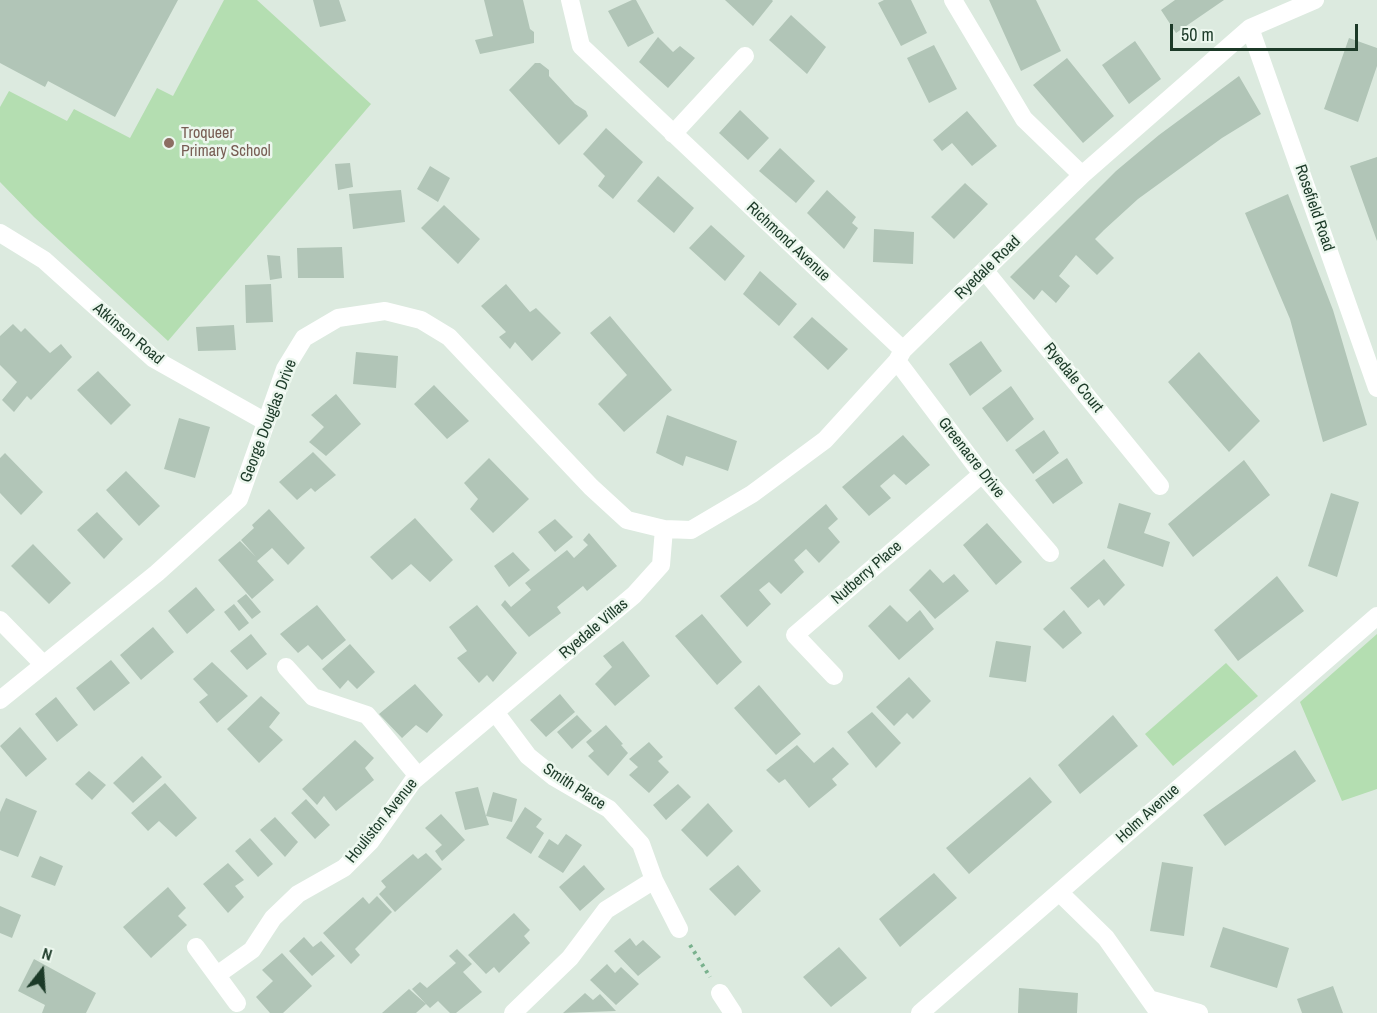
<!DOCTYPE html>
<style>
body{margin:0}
#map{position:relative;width:1377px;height:1013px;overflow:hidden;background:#dceadf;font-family:"Archivo Narrow",sans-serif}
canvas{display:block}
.north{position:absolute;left:12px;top:941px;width:60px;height:60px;-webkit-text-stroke:4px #ecf7ee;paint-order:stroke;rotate:17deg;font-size:16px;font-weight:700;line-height:24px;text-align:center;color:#1c3a28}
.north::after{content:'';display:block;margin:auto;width:21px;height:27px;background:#1c3a28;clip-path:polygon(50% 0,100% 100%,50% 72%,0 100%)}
.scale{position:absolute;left:1170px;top:24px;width:188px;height:27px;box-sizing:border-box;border:3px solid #1c3a28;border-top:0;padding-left:8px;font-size:18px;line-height:21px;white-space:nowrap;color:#1c3a28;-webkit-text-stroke:4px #ecf7ee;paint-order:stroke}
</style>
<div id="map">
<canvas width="1377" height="1013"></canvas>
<div class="north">N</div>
<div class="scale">50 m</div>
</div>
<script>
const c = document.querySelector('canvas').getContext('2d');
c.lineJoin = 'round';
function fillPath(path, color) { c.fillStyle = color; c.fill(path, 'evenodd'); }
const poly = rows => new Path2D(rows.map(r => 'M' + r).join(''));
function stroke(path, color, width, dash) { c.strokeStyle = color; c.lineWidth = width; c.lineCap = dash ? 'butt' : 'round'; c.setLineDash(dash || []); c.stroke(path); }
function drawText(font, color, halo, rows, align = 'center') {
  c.font = font + ' "Archivo Narrow",sans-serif'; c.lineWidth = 5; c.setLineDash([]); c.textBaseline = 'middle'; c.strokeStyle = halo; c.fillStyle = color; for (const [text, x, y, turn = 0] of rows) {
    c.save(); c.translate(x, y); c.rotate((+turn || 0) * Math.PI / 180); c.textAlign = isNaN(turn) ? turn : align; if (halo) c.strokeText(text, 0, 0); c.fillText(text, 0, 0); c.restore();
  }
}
fillPath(poly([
 [224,0,257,0,371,104,168,341,34,217,0,182,0,107,9,91,67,121,74,109,130,138,157,88,173,96],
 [1377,634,1377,789,1342,801,1300,702],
 [1226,663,1258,696,1173,766,1145,734]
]), '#b4deb1');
fillPath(poly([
 [0,0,178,0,115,117,48,81,45,87,0,63],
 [313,0,339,0,346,21,320,27],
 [484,0,523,0,530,29,534,32,534,43,480,54,475,40,493,36],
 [632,0,636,0,654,33,628,47,608,11],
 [725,0,772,0,773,1,753,26],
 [884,0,911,0,927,33,901,46,878,3],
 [989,0,1036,0,1061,51,1021,71],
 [1175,0,1224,0,1176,33,1161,10],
 [791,15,826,47,807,74,769,40],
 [658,37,673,52,680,46,695,58,668,88,639,62],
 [1349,38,1377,48,1377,66,1358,122,1324,109],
 [1135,41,1161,79,1129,104,1102,65],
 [934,45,957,89,929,103,907,58],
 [1067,58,1114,116,1083,143,1033,85],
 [535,63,540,63,549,70,549,76,575,104,586,111,588,116,559,145,509,90],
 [1239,76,1261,114,1222,138,1138,199,1104,230,1095,239,1114,258,1097,275,1076,255,1059,276,1070,286,1056,303,1042,290,1034,300,1010,277,1116,171,1159,135],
 [740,110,769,138,748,160,719,133],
 [967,111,997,146,972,166,952,143,942,151,933,140],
 [606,128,643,162,613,199,598,186,605,176,583,154],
 [780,148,815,181,796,203,759,171],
 [1377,157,1377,241,1350,166],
 [350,163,353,187,338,190,335,164],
 [430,166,450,178,438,202,417,189],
 [658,176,694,208,674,233,637,201],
 [965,183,988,204,954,239,931,217],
 [401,190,405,222,353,229,349,194],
 [827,190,856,217,852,223,858,228,844,249,807,213],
 [1288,194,1333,310,1367,425,1323,442,1290,319,1245,213],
 [444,205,480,239,458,264,421,228],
 [711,225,745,256,725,281,689,248],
 [874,229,914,232,913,264,873,262],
 [342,247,344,278,298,278,297,248],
 [267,255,280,256,282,278,270,280],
 [760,271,797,304,779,326,743,294],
 [271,284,273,322,246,323,245,285],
 [506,284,530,312,536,308,561,333,532,361,515,342,510,349,499,337,506,332,481,306],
 [610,316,672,390,624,432,598,404,627,375,590,333],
 [812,317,848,349,828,370,793,337],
 [13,324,21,332,25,328,50,353,61,344,72,357,31,400,27,396,14,412,2,400,17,382,0,365,0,336],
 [234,325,236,350,198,351,196,327],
 [981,341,1002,371,970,396,949,364],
 [356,352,398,356,396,388,353,384],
 [1199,352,1260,421,1229,452,1168,382],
 [98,371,131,405,111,425,77,390],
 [434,385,469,421,447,439,414,404],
 [1011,386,1034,419,1007,442,982,408],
 [336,394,361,424,326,456,309,442,324,427,311,415],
 [667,415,737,441,728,471,686,456,683,466,656,453],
 [179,418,210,427,195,478,164,469],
 [1044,430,1059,453,1033,474,1015,450],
 [903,435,930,465,906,485,894,474,880,486,891,498,869,516,842,487],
 [313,452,336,475,315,492,311,488,297,500,279,482],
 [5,453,43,492,21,515,0,493,0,458],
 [489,458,529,499,493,533,470,509,478,499,464,483],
 [1067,458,1083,483,1053,504,1035,480],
 [1244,460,1270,495,1193,557,1168,524],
 [126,471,160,506,139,526,106,490],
 [1331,493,1359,502,1337,577,1308,566],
 [1119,503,1151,513,1144,533,1170,542,1163,567,1107,548],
 [826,504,838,519,828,528,840,542,819,563,806,549,794,560,804,572,781,594,769,582,759,590,771,604,747,627,720,596],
 [269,509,305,548,288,565,272,548,257,561,274,580,252,599,218,560,240,541,256,557,241,540,254,528,252,525],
 [97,512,123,539,104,559,77,530],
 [415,518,453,560,430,582,411,564,392,580,370,557],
 [555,519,573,537,555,552,538,532],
 [987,523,1022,562,996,585,963,545],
 [589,533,617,566,587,591,583,586,557,607,561,613,529,637,501,605,505,600,511,607,531,590,525,583,567,550,574,558,588,545,583,540],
 [33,544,71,583,49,604,11,566],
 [513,552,530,570,509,587,494,566],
 [1104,559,1125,585,1104,606,1099,599,1088,608,1070,588],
 [930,569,943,583,954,574,969,591,935,619,909,590],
 [1277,576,1304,611,1238,661,1214,630],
 [196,587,215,610,187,634,168,611],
 [246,594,261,612,252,619,237,601],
 [234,604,249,623,239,631,224,612],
 [317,605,346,640,322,660,308,645,298,653,280,634],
 [477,605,517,653,493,682,487,675,479,683,457,658,467,651,449,627],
 [890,605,907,622,920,610,934,629,899,660,868,626],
 [1064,610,1082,633,1063,649,1043,629],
 [702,614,742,662,717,685,675,636],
 [153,627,174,652,141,680,120,655],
 [251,634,267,654,247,670,230,651],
 [623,641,650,676,615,706,595,684,612,667,603,656],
 [996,641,1031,646,1026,682,989,677],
 [350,644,375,672,357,689,348,680,340,689,322,669],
 [111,660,130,683,94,711,76,688],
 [212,662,248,696,217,723,199,702,208,695,193,679],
 [909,677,931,701,913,719,907,713,894,726,876,707],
 [415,684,443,715,427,733,416,725,402,738,379,714],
 [759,685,801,734,776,755,734,708],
 [560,694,575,712,546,737,530,720],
 [261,696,280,713,269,727,283,740,259,763,227,729],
 [56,697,78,725,57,742,35,714],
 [872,712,901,743,876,768,847,732],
 [577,715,592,731,572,749,557,732],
 [1113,715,1138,746,1080,794,1058,765],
 [606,725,623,744,621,745,628,753,608,776,588,756,594,751,586,742],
 [20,727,47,759,26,777,0,746],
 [355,740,374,758,365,768,374,780,336,811,324,796,317,805,302,789],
 [649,742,663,757,658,761,669,772,649,793,629,775,638,767,629,759],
 [797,745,814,763,833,747,849,764,832,779,837,785,809,808,785,779,779,783,766,770],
 [1295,750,1316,781,1225,846,1203,815],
 [142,756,162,777,133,803,113,783],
 [89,771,106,785,92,800,75,784],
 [1030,777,1052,802,969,874,946,848],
 [165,783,197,818,176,837,159,821,148,831,131,813],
 [678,784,691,797,666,820,653,805],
 [478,787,486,816,493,792,517,799,512,822,486,816,489,825,465,830,455,792],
 [6,798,37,811,18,857,0,850,0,812],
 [306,799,330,825,315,839,291,813],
 [708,803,733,831,707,857,681,830],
 [525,807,542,819,536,827,544,833,531,854,506,838],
 [441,814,465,840,442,861,435,851,442,845,425,828],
 [275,817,298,842,285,857,260,830],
 [566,834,582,845,563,873,538,857,549,839,558,845],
 [250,838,273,864,258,877,235,851],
 [426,853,442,869,395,912,379,894,386,887,381,881,413,854,418,859],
 [40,856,63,866,55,886,31,877],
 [1162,862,1193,867,1184,936,1150,931],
 [228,863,244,880,235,886,244,897,228,913,203,884],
 [584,865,605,889,580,911,559,887],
 [738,865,761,891,735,916,709,889],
 [934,873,957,898,900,947,879,919],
 [168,887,186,908,178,916,187,925,151,958,123,927],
 [377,896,392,912,355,949,360,955,351,964,323,933,363,897,369,904],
 [0,906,21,915,12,938,0,933],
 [514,913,530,930,524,936,530,943,499,973,494,967,486,974,468,955],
 [1223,927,1289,948,1277,988,1210,967],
 [304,937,313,947,321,941,335,956,312,976,289,951],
 [630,938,636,946,643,940,661,957,638,976,614,951],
 [839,947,867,978,831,1007,803,977],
 [457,949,472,964,463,972,482,992,456,1013,450,1013,438,1001,430,1008,426,1004,416,1013,382,1013,409,989,426,1004,412,989,420,982,427,988,456,963,449,956],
 [282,953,312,986,283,1013,270,1013,256,997,273,981,262,970],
 [34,959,96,993,86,1013,42,1013,45,1005,18,991],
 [607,964,615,973,621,967,639,984,616,1005,590,980],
 [1333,986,1343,1013,1302,1013,1297,999],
 [1019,988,1078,993,1077,1013,1018,1013],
 [585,993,593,1000,600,994,616,1011,563,1013]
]), '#b1c5b7');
stroke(poly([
 [690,945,710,977]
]), '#79b18d', 4, [3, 4.5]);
stroke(poly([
 [570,0,581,46,903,350],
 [953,0,1024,119,1082,175],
 [1250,28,1377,388],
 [673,134,745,56],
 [0,233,44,260,154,359,266,422],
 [985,271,1160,486],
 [897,361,982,474,1050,553],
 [0,620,43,664],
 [286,667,313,697,367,715,418,776],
 [834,676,795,635,982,474],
 [0,700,157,573,239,499,285,369,304,338,338,318,385,311,421,320,449,337,591,487,627,520,664,529,691,530,752,494,825,440,897,361,903,350,1082,175,1250,28,1315,0],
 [495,712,528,756,554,777,609,809,641,844,654,880,679,929],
 [1060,893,1106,938,1159,1013],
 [196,947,237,1003],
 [217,975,252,950,273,918,298,894,344,868,370,842,413,781,634,595,661,565,664,529],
 [720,993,733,1013],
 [1152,1000,1199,1013],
 [513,1013,570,958,606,910,654,880],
 [920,1013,1377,616]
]), '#fff', 18);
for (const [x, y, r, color] of [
 [169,143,6,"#8d6e63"]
]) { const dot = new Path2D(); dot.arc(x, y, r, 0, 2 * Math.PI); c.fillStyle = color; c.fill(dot); stroke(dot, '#ecf7ee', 2); }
drawText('16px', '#785e54', '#ecf7ee', [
 ["Troqueer",181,134],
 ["Primary School",181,152]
], 'left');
drawText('16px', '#1c3a28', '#ecf7ee', [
 ["Rosefield Road",1314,208,71],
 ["Richmond Avenue",788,242,43],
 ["Ryedale Road",988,268,-44],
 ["Atkinson Road",128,334,40],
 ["Ryedale Court",1073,378,51],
 ["George Douglas Drive",269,421,-69],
 ["Greenacre Drive",971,458,52],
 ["Nutberry Place",867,573,-41],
 ["Ryedale Villas",594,629,-40],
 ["Smith Place",574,787,33],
 ["Holm Avenue",1148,814,-42],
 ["Houliston Avenue",382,821,-51]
]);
</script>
